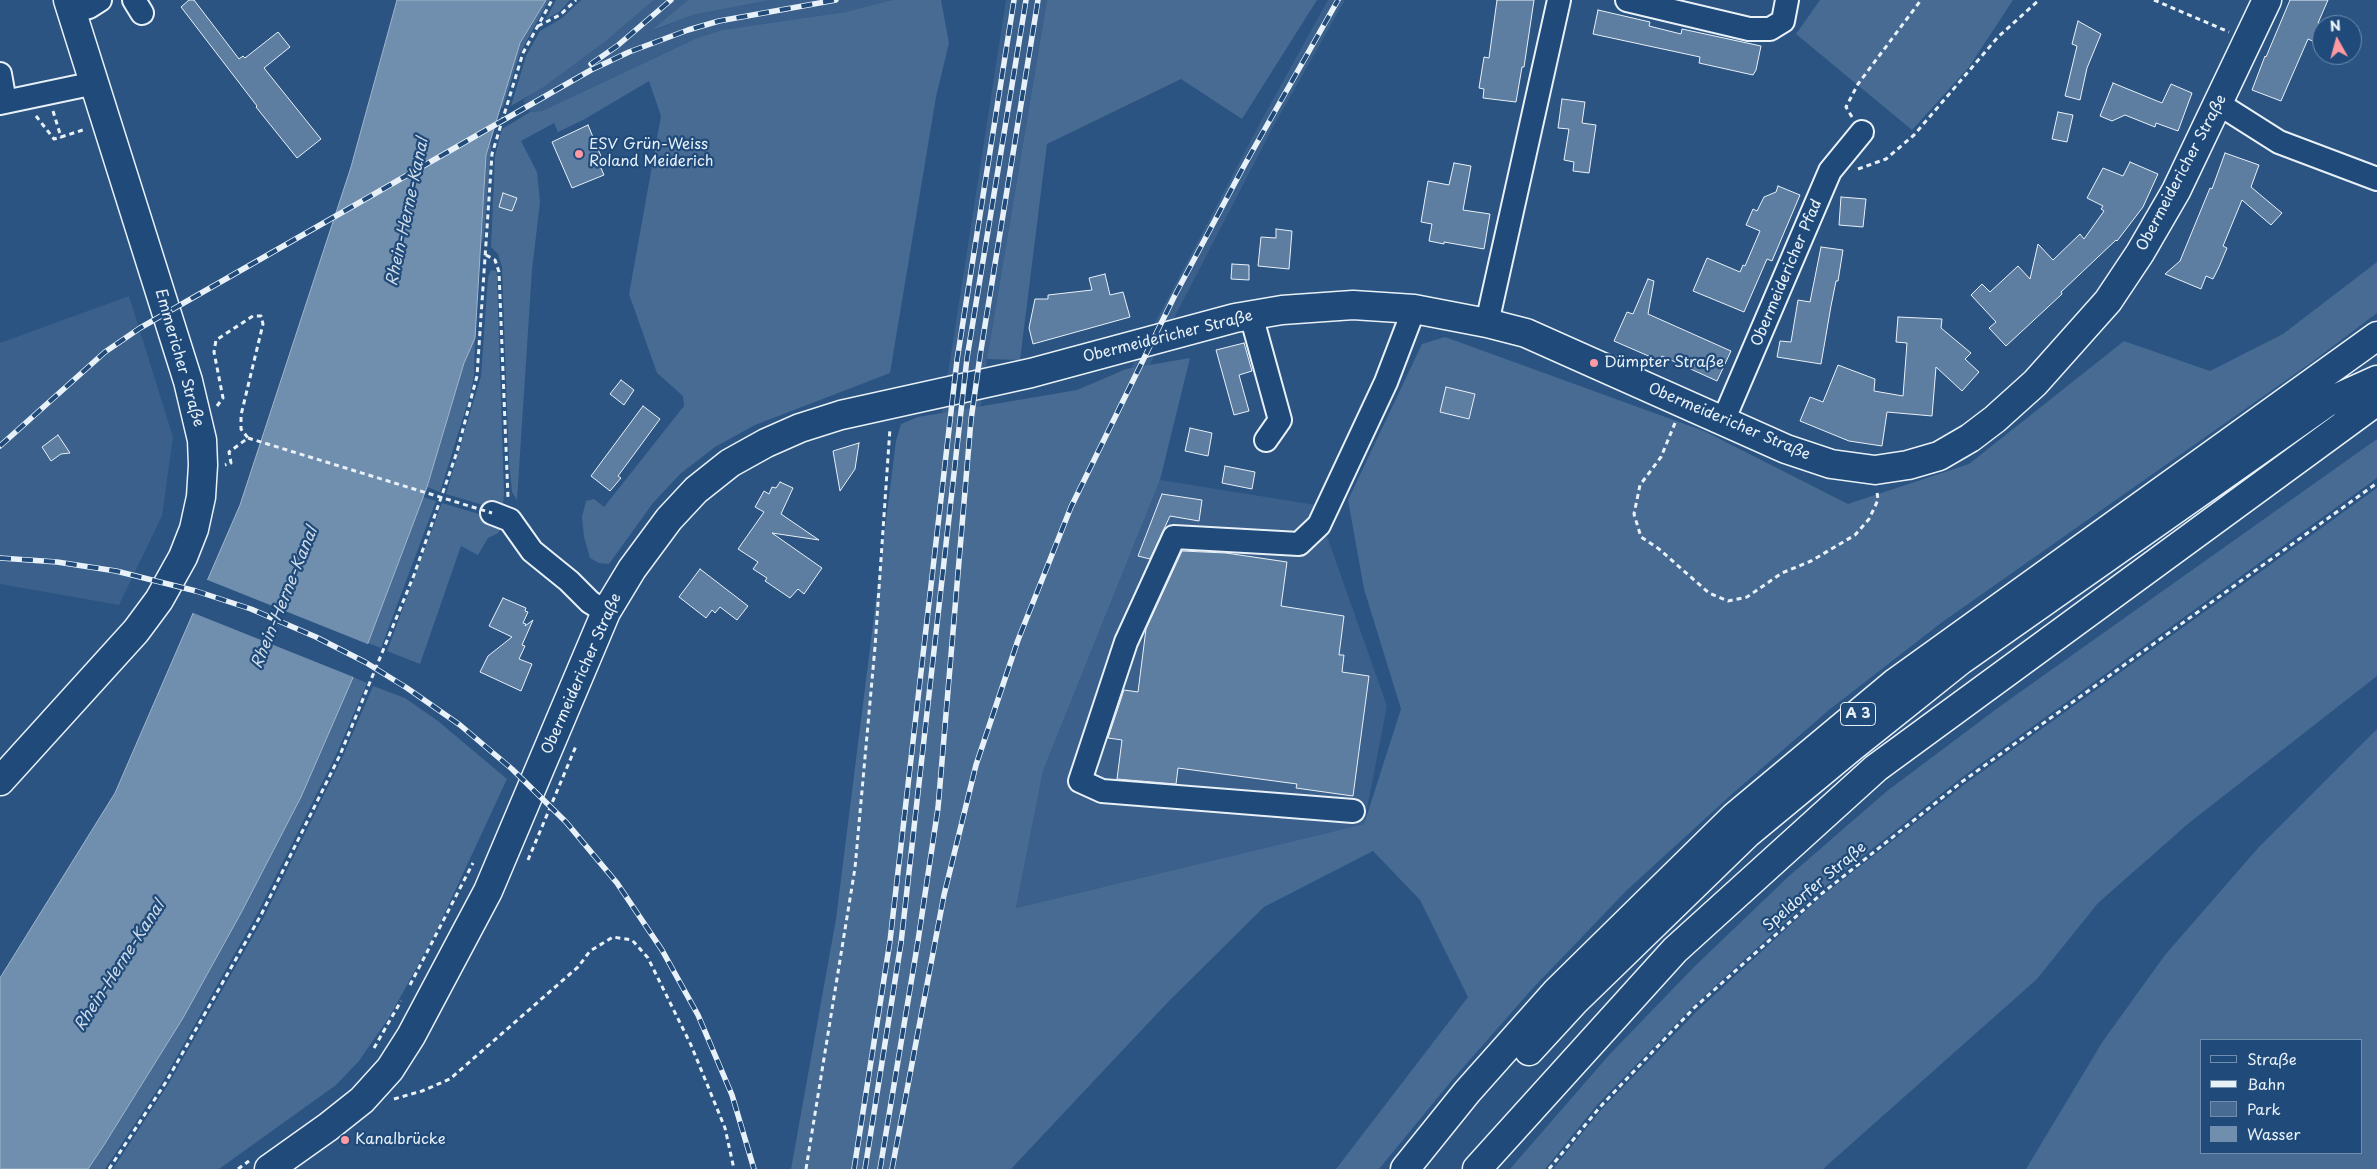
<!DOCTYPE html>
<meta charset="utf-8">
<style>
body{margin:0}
#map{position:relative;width:2377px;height:1169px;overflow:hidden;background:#2b5482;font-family:"Playpen Sans",sans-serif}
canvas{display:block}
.legend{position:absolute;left:2200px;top:1039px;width:162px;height:115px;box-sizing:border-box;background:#1f4a7a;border:1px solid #6f8dac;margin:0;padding:6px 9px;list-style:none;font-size:15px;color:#e8f1f8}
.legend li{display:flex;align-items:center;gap:10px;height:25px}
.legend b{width:25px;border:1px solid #6f8dac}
.north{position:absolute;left:2312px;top:15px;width:50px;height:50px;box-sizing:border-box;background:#1f4a7a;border:1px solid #6f8dac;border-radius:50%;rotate:353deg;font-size:14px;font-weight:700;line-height:20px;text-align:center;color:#e8f1f8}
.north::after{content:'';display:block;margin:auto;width:18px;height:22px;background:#ff9aa2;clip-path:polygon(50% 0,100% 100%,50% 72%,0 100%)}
</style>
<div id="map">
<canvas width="2377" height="1169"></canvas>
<ul class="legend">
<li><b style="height:6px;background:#1f4a7a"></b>Straße</li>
<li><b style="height:6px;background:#e8f1f8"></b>Bahn</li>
<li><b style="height:14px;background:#476b93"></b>Park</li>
<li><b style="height:14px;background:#708ead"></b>Wasser</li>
</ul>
<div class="north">N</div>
</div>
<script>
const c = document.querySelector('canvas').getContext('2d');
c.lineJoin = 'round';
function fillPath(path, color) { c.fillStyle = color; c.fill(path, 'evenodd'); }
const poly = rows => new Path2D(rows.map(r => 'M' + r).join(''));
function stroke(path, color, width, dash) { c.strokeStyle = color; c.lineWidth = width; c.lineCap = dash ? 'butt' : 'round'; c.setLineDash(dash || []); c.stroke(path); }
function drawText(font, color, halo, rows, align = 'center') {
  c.font = font + ' "Playpen Sans",sans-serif'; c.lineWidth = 4.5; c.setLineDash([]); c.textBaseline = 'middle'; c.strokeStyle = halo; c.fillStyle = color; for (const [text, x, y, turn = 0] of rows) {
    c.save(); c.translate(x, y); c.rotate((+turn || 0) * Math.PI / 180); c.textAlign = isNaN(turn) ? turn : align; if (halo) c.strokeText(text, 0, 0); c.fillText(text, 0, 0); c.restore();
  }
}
fillPath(poly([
 [654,0,688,0,653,31,693,15,770,0,892,0,845,12,722,30,697,38,542,111,530,112,523,100,606,41],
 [1006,0,1047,0,987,359,978,429,1128,374,1260,123,1328,0,1345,0,1273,127,1142,380,844,1169,940,425],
 [129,296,173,437,162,516,119,605,0,584,0,343],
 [1160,480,1316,505,1387,706,1364,824,1016,908,1043,771]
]), '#3a608b');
fillPath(poly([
 [546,0,549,0,520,53,503,107,500,108,520,43],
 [556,0,570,0,559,12,546,19],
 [581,0,654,0,606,41,542,88,511,106,526,56,540,31,562,18],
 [688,0,770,0,693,15,651,31],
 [892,0,941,0,949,43,936,97,890,373,755,425,715,447,680,474,653,503,609,564,599,563,590,558,584,537,582,517,586,501,594,499,604,507,684,406,683,396,657,373,629,294,661,116,649,81,585,119,558,132,554,123,521,141,537,172,540,202,532,270,517,500,512,492,509,463,502,267,498,254,491,247,495,156,502,129,530,112,542,111,697,38,722,30,845,12],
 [1047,0,1317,0,1242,119,1181,79,1047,144,1020,360,987,359],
 [1820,0,2013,0,1969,67,1912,130,1796,34],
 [490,142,491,146,484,236,481,247,486,155],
 [2377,262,2377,313,2312,362,1941,623,1829,710,1732,794,1626,891,1533,988,1453,1079,1379,1169,1336,1169,1468,997,1420,900,1373,851,1264,907,1168,1002,1011,1169,791,1169,836,919,896,441,901,424,918,417,1077,390,1126,369,1190,358,1160,480,1043,771,1016,908,1364,824,1401,709,1364,589,1348,500,1422,344,1445,337,1704,431,1848,504,1969,464,2124,341,2210,371,2283,334],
 [491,270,496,271,497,275,504,493,503,505,500,508,493,508,446,494,481,376,488,277],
 [475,338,474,376,470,395,440,492,427,487,464,363],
 [2377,439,2377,478,1961,778,1818,892,1692,1007,1597,1105,1545,1169,1510,1169,1609,1055,1694,967,1789,876,1887,791,1999,707],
 [2377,488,2377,676,2189,823,2098,903,2037,979,1823,1169,1553,1169,1602,1109,1696,1012,1821,897,1965,784],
 [423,497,436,501,381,648,368,643],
 [442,503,489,517,503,524,498,533,488,538,478,555,461,546,420,664,387,651],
 [353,677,367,683,336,755,257,914,163,1081,105,1169,88,1169,183,1018,241,913,301,797],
 [373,686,405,698,438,721,507,779,435,934,390,1016,359,1061,336,1085,219,1169,113,1169,169,1083,264,917,343,756],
 [2377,729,2377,1169,2026,1169,2103,1041,2165,955,2258,848],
 [2201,1040,2361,1040,2361,1153,2201,1153]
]), '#476b93');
const water = poly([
 [397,0,546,0,520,43,486,155,475,338,464,363,427,487,368,643,301,797,241,913,183,1018,104,1145,88,1169,0,1169,0,978,115,793,240,505,351,167,397,0]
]);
fillPath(water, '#708ead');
stroke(water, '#a0b6cb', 1);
fillPath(poly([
 [205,579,370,645,356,678,191,612]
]), '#2b5482');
const building = poly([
 [189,0,194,0,239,59,243,56,245,58,278,32,290,47,264,68,321,139,297,158,256,107,257,106,181,7,189,0],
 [1497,0,1534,0,1524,67,1522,67,1516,102,1483,98,1484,89,1479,88,1484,57,1489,58,1497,0],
 [2290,0,2328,0,2318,23,2322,24,2315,42,2308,39,2281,101,2252,90,2265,56,2266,57,2290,0],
 [1598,10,1650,22,1649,26,1681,34,1682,29,1761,46,1756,70,1753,75,1699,63,1700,57,1593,34,1598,10],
 [2078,21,2101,34,2087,68,2080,100,2065,96,2077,46,2072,44,2078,21],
 [2113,83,2162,103,2171,84,2192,93,2178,131,2156,123,2155,127,2125,115,2112,121,2100,116,2113,83],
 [1562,99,1585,102,1582,123,1596,125,1589,173,1573,171,1574,162,1564,160,1569,129,1558,128,1562,99],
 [2058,112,2073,115,2067,142,2052,139,2058,112],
 [588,125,605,166,601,168,604,175,572,188,552,142,588,125],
 [2225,153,2259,165,2251,187,2282,213,2271,225,2242,200,2223,246,2227,248,2219,267,2213,279,2206,276,2201,289,2165,274,2180,261,2210,188,2212,189,2225,153],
 [2130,162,2158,174,2143,207,2117,241,2116,240,2061,292,2062,294,2006,346,1989,328,1996,322,1971,295,1982,284,1990,292,2018,266,2030,279,2038,244,2053,260,2080,234,2084,239,2104,211,2101,209,2103,206,2087,198,2103,168,2123,176,2130,162],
 [1454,163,1471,166,1463,210,1490,214,1484,249,1444,242,1444,244,1429,241,1432,224,1421,222,1428,181,1449,185,1454,163],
 [1778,186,1800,195,1772,261,1767,259,1744,312,1693,291,1707,258,1740,272,1743,265,1745,266,1760,231,1746,225,1753,209,1757,211,1764,197,1776,192,1778,186],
 [503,193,517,198,512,211,499,207,503,193],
 [1841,197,1866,199,1863,227,1839,225,1841,197],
 [1276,229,1292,231,1289,269,1258,266,1261,237,1276,238,1276,229],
 [1821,247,1843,250,1838,281,1836,281,1831,306,1821,364,1777,357,1780,341,1791,342,1798,300,1810,302,1821,247],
 [1232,264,1249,265,1249,280,1231,279,1232,264],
 [1105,274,1110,295,1123,292,1130,317,1033,344,1029,328,1035,299,1048,299,1048,295,1092,290,1089,278,1105,274],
 [1648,279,1654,281,1648,314,1731,351,1717,381,1662,356,1660,361,1614,341,1627,312,1633,314,1648,279],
 [1898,317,1942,319,1941,328,1971,353,1965,359,1979,372,1962,391,1936,367,1932,416,1887,412,1882,446,1849,441,1800,421,1810,397,1823,402,1838,365,1875,379,1874,391,1903,396,1907,343,1896,342,1898,317],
 [1244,343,1252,371,1239,375,1249,411,1234,415,1216,350,1244,343],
 [621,380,634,390,624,405,610,394,621,380],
 [1446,387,1475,394,1469,419,1440,412,1446,387],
 [643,406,660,419,618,476,621,478,610,491,591,476,643,406],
 [1190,428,1212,433,1208,456,1185,451,1190,428],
 [58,435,70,453,61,454,51,461,42,447,58,435],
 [859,443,855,469,840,491,833,451,859,443],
 [1225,466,1255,472,1252,489,1222,483,1225,466],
 [780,482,793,488,781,514,819,540,772,533,822,568,804,594,798,589,790,598,765,581,767,578,753,569,758,562,738,549,764,512,755,507,764,491,769,494,772,487,776,488,780,482],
 [1162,494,1202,500,1199,521,1170,516,1150,559,1138,556,1162,494],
 [1182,551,1226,553,1287,562,1281,606,1344,616,1339,655,1344,655,1342,672,1369,676,1353,796,1296,788,1297,784,1178,768,1176,784,1117,779,1122,740,1108,738,1124,690,1138,692,1146,629,1182,551],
 [700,569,748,606,737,620,720,607,715,613,712,610,706,618,679,597,700,569],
 [503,598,526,608,525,611,528,612,523,623,526,624,525,626,533,620,522,645,525,646,519,659,532,664,521,691,480,672,488,656,512,637,489,626,503,598]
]);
fillPath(building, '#5d7da1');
stroke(building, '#e8f1f8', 1);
const minor = poly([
 [134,0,142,13],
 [1627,0,1749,29,1770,29,1783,21,1787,0],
 [72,12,89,7,100,0],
 [0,74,5,102],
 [0,103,95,83],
 [2219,104,2279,142,2377,179],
 [1251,315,1280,420,1266,440],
 [1487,323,1559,0],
 [1723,421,1830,171,1862,132],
 [492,513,510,520,532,551,569,581,590,602,606,612],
 [1353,811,1102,791,1080,781,1126,642,1174,537,1299,544,1319,525,1386,382,1414,309]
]);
const major = poly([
 [0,781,136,631,159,600,183,557,194,529,201,497,203,465,202,440,188,381,68,0],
 [269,1169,328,1127,362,1100,390,1069,411,1036,488,891,606,612,632,569,669,519,696,490,730,463,766,443,800,428,841,415,1031,373,1235,318,1282,310,1353,305,1414,309,1487,323,1526,333,1786,449,1831,464,1875,470,1908,465,1939,456,1970,438,1995,419,2035,383,2108,301,2140,253,2176,191,2267,0]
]);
const highway = poly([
 [1529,1051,1574,1002,1748,833,1852,747,1961,660,2326,403,2377,380],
 [1405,1169,1467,1092,1556,992,1734,817,1896,682,2377,336],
 [1477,1169,1675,950,1876,768,2377,401]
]);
stroke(minor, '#e8f1f8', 26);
stroke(major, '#e8f1f8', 31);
stroke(highway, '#e8f1f8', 31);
stroke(poly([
 [2154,0,2229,32],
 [538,26,560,15,576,0],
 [53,111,61,137,86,129],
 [36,116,54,139,61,137],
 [1852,117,1846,107,1858,84,1921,0],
 [1858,169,1886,159,1914,135,1998,37,2039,0],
 [486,255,495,260,499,272,508,498],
 [217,406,223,398,214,352,216,340,253,316,261,316,263,324,241,415,241,429,248,438,229,452,231,463,225,465],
 [1675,423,1661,457,1640,485,1634,514,1641,537,1659,549,1709,593,1728,601,1747,597,1782,573,1811,561,1855,535,1869,519,1878,500,1877,492],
 [528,860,576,746],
 [410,985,473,863],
 [374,1048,401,1001],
 [394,1099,422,1091,450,1079,578,967,590,951,613,937,632,940,648,958,691,1045,725,1128,734,1169],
 [109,1169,166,1082,261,915,340,755,414,575,457,452,477,376,492,154,523,53,552,0],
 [238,1169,249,1161],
 [806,1169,855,868,875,647,890,428],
 [1549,1169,1600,1107,1694,1008,1820,895,1963,781,2377,483]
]), '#e8f1f8', 3, [5, 4]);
stroke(minor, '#1f4a7a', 22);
stroke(major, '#1f4a7a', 28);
stroke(highway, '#1f4a7a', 28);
const rail = poly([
 [591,64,617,46,671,0],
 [0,446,105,352,140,328,591,70,629,52,688,30,719,21,836,0],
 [0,558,57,562,116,571,196,591,251,609,316,637,365,662,407,688,460,725,512,769,566,822,617,883,662,950,698,1015,732,1095,754,1169],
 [854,1169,890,941,957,360,1014,0],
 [865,1169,901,943,967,358,1026,0],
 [880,1169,918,941,938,808,971,420,980,356,1038,0],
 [892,1169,944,895,976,765,1018,640,1071,507,1175,295,1245,164,1338,0]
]);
stroke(rail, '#e8f1f8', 5.5);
stroke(rail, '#1f4a7a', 4, [11]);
stroke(poly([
 [248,438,492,513]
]), '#e8f1f8', 3, [5, 4]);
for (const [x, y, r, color] of [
 [579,154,5,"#ff9aa2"],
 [1594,363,5,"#ff9aa2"],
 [345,1140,5,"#ff9aa2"]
]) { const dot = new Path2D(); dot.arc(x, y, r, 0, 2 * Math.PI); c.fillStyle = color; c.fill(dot); stroke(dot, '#1f4a7a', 2); }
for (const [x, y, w] of [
 [1858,714,35]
]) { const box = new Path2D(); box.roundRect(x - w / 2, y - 11.5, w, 23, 4); c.fillStyle = '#1f4a7a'; c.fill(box); stroke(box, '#e8f1f8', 1); }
drawText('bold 14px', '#e8f1f8', null, [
 ["A 3",1858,714]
]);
drawText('15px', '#e8f1f8', '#1f4a7a', [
 ["ESV Grün-Weiss",589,145],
 ["Roland Meiderich",589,162],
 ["Dümpter Straße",1604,363],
 ["Kanalbrücke",355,1140]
], 'left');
drawText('15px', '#e8f1f8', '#1f4a7a', [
 ["Obermeidericher Straße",2182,173,-62],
 ["Obermeidericher Pfad",1787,273,-67],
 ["Obermeidericher Straße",1168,337,-14],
 ["Emmericher Straße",179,358,74],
 ["Obermeidericher Straße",1729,422,23],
 ["Obermeidericher Straße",582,674,-66],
 ["Speldorfer Straße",1815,887,-40]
]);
drawText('italic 16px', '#d0dde9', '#1f4a7a', [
 ["Rhein-Herne-Kanal",408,212,-78],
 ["Rhein-Herne-Kanal",285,598,-68],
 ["Rhein-Herne-Kanal",120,966,-57]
]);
</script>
